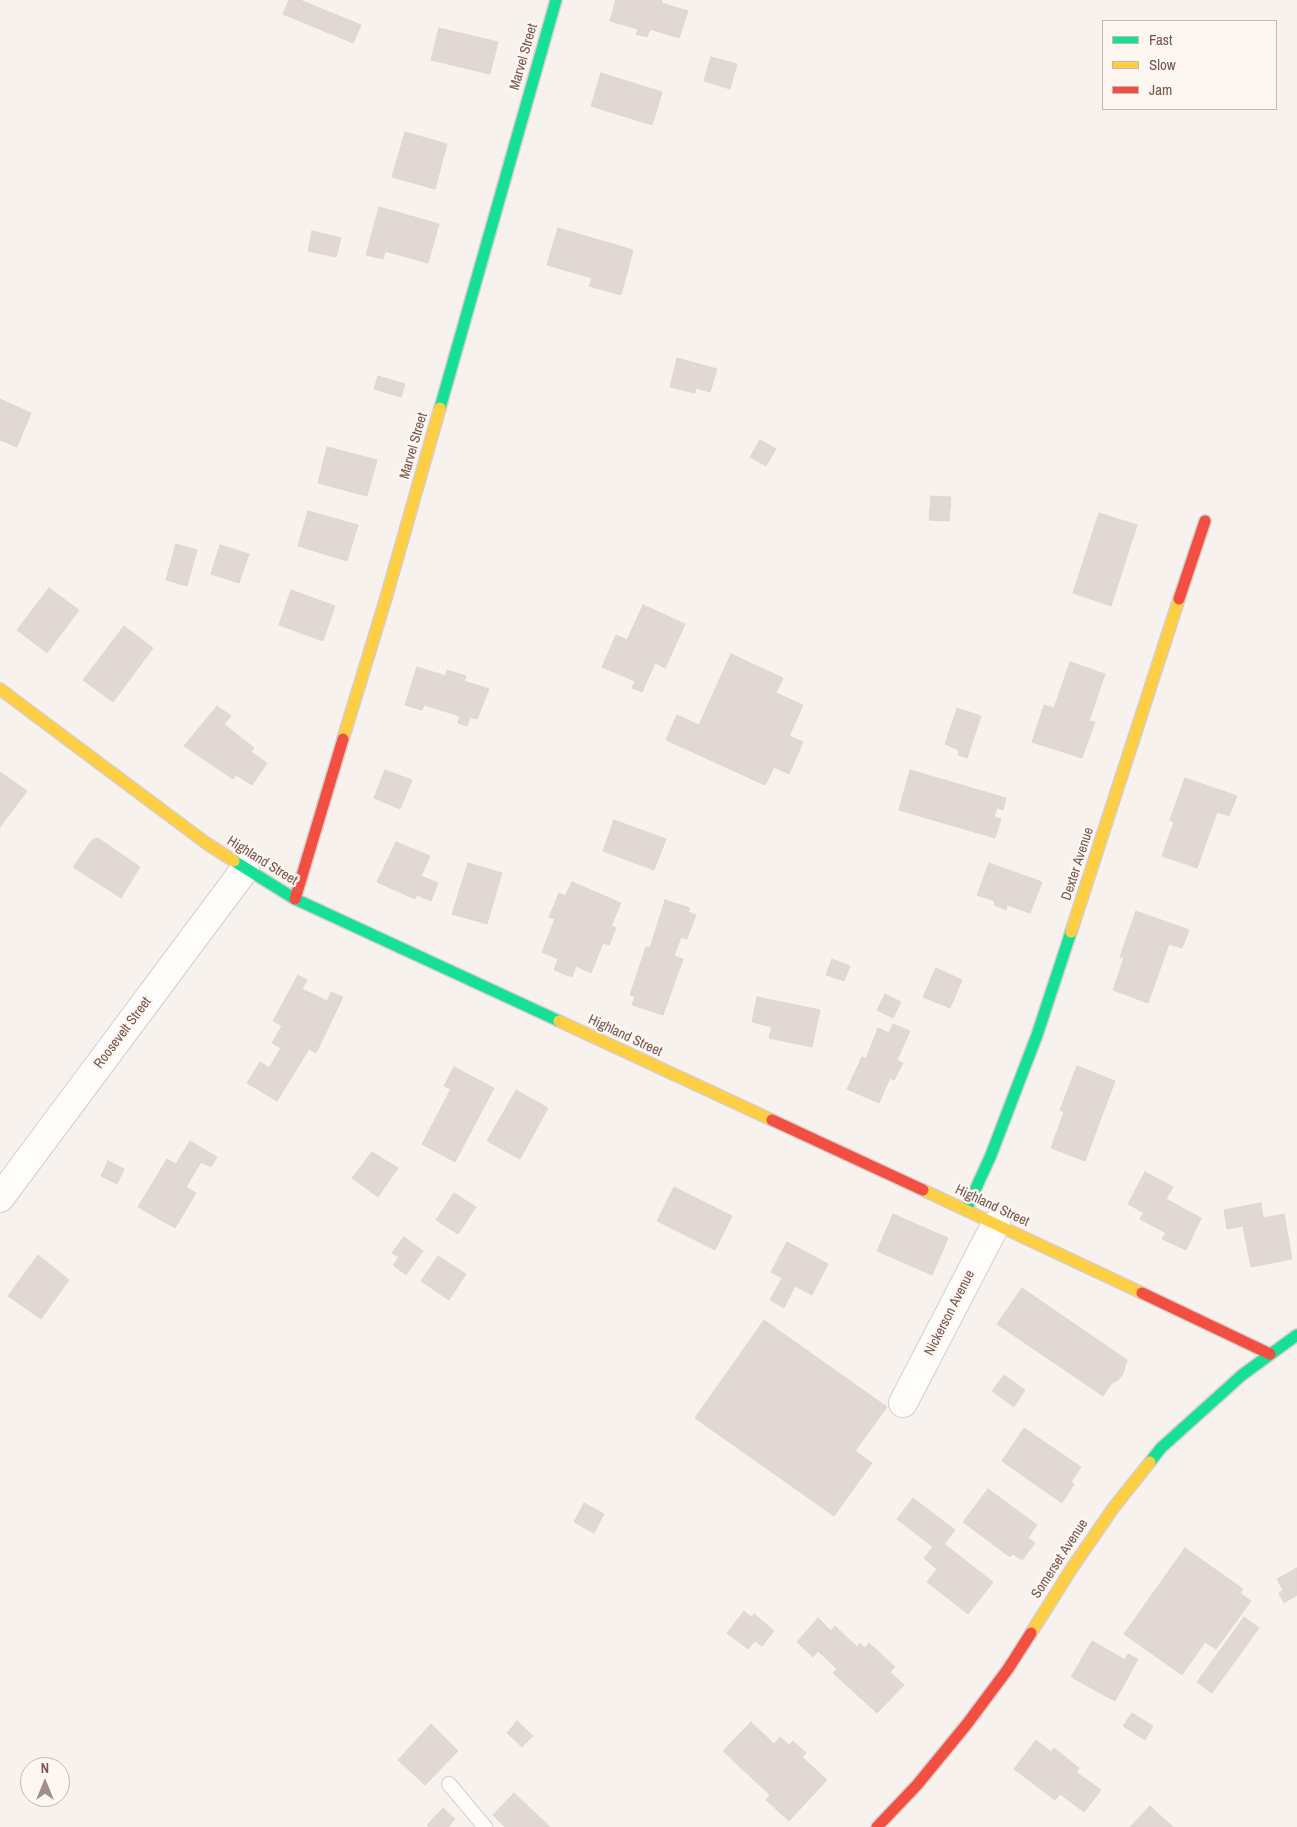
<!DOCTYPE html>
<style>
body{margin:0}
#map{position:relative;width:1297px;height:1827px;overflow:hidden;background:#f7f2ee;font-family:"Archivo Narrow",sans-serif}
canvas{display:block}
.legend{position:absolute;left:1102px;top:20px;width:175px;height:90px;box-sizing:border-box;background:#fef6f0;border:1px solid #c7b6b0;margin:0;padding:6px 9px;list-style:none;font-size:15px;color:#74574f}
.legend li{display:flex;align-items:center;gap:10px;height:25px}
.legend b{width:25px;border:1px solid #c7b6b0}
.north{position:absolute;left:20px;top:1757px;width:50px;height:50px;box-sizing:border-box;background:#fef6f0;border:1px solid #c7b6b0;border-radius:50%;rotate:0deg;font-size:14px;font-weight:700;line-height:20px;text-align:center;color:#74574f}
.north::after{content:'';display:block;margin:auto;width:18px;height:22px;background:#a28d87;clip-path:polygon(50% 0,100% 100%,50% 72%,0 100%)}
</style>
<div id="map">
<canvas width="1297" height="1827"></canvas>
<ul class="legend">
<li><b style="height:6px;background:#16e098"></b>Fast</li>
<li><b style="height:6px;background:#ffcf43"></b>Slow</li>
<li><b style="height:6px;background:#f24e42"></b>Jam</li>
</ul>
<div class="north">N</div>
</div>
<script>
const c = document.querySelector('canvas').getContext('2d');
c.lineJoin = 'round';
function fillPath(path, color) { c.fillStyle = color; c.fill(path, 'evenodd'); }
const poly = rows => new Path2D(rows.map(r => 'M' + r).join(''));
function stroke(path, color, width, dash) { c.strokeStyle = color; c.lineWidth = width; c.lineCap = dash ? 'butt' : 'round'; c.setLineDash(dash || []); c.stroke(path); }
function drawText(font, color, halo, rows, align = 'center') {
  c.font = font + ' "Archivo Narrow",sans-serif'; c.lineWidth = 4.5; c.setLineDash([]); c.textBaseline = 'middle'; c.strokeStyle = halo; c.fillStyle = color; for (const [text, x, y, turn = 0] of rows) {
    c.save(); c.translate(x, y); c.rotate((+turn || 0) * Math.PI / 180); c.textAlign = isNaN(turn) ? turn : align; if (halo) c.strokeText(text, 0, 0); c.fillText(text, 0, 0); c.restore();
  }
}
const building = poly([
 [289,0,300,0,361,25,353,43,283,14,289,0],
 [616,0,662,0,661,3,688,11,679,38,650,29,647,37,636,34,638,29,610,21,616,0],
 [439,28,498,42,490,74,431,60,439,28],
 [711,57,737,64,730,89,704,81,711,57],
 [601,73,662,92,652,125,591,106,601,73],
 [405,132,447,144,435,189,392,177,405,132],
 [379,207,439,224,428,263,385,251,383,259,366,255,379,207],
 [558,228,633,250,621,295,589,286,592,278,547,265,558,228],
 [312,231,341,238,336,257,308,251,312,231],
 [677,358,717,369,710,392,696,388,695,393,670,387,677,358],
 [378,376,405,384,401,397,374,389,378,376],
 [0,399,31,413,17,447,0,440,0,399],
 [760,440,776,449,766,466,750,457,760,440],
 [327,447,377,460,367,496,318,483,327,447],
 [931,496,951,497,949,521,929,520,931,496],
 [308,511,358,525,347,561,298,546,308,511],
 [1099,513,1137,525,1111,606,1073,593,1099,513],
 [176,544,197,550,187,586,166,580,176,544],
 [220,545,249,554,239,583,211,574,220,545],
 [49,588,79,610,47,653,17,630,49,588],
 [291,590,335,606,323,641,279,625,291,590],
 [643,605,685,624,665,668,655,663,642,692,632,688,635,681,602,667,616,635,627,640,643,605],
 [124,626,153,648,113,702,83,680,124,626],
 [731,654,783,678,776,693,803,705,789,736,803,742,789,774,774,767,765,785,666,740,677,715,699,725,731,654],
 [1070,662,1105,674,1089,721,1095,722,1082,758,1032,742,1044,705,1054,708,1070,662],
 [417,667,446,676,447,670,466,676,464,681,489,689,477,719,470,717,467,726,458,723,460,716,424,705,422,710,405,705,417,667],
 [217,706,231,716,224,724,254,748,251,752,267,763,252,785,236,775,233,779,184,746,217,706],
 [957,708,981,716,967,758,958,755,959,750,945,744,957,708],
 [385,770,412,780,400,809,374,798,385,770],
 [910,770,1006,798,1003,810,997,808,994,817,1001,819,995,838,899,810,910,770],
 [0,772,27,791,0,827,0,772],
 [1185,778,1237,796,1229,816,1217,812,1197,868,1162,856,1174,822,1170,820,1185,778],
 [614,820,666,839,654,870,603,851,614,820],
 [98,838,140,867,121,898,73,867,92,840,98,838],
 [396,842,430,856,421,876,438,883,431,901,417,895,415,899,377,882,396,842],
 [468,863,502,873,487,924,452,914,468,863],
 [989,863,1042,882,1030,913,1007,905,1006,910,994,905,995,901,977,895,989,863],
 [572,882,621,903,611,926,616,928,609,945,603,943,591,973,576,966,572,977,554,970,558,959,542,952,555,919,549,917,559,893,565,896,572,882],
 [665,900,690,908,688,912,696,915,687,939,681,937,674,956,683,959,663,1015,632,1005,635,997,630,995,646,947,650,948,665,900],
 [1136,911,1189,930,1182,948,1169,944,1148,1003,1113,990,1124,958,1120,957,1136,911],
 [832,959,850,966,844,981,826,975,832,959],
 [936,968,962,980,950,1008,923,997,936,968],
 [298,975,307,980,302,989,327,1001,331,992,343,997,316,1053,309,1049,277,1101,247,1083,260,1062,269,1068,281,1048,272,1043,282,1026,273,1021,298,975],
 [885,994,901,1002,893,1018,877,1010,885,994],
 [757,997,820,1010,812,1047,769,1038,772,1027,752,1022,757,997],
 [893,1024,910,1031,897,1060,903,1063,894,1080,890,1078,879,1103,847,1089,862,1057,866,1059,878,1028,889,1033,893,1024],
 [1077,1066,1115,1081,1085,1161,1051,1148,1064,1112,1060,1110,1077,1066],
 [454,1067,494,1088,455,1162,422,1144,451,1089,444,1086,454,1067],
 [516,1090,548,1108,520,1159,487,1141,516,1090],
 [190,1141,217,1157,211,1167,201,1162,186,1187,196,1193,175,1228,138,1207,167,1159,176,1164,190,1141],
 [372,1152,398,1168,378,1197,352,1178,372,1152],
 [108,1161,124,1169,117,1184,101,1176,108,1161],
 [1145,1172,1173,1187,1166,1199,1201,1218,1186,1250,1162,1239,1166,1233,1140,1219,1144,1213,1128,1204,1145,1172],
 [674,1187,732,1216,715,1250,657,1221,674,1187],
 [454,1193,476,1207,458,1234,436,1220,454,1193],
 [1261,1203,1263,1218,1284,1214,1292,1259,1251,1267,1243,1226,1227,1229,1224,1210,1261,1203],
 [893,1214,948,1238,932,1275,877,1251,893,1214],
 [404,1237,423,1251,406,1275,393,1265,399,1257,392,1253,404,1237],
 [787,1242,828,1264,812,1295,795,1286,784,1308,770,1300,782,1278,771,1272,787,1242],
 [38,1255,69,1280,41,1319,8,1296,38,1255],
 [438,1256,466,1274,449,1300,421,1281,438,1256],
 [1022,1288,1127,1360,1123,1374,1118,1380,1112,1383,1103,1396,997,1324,1022,1288],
 [764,1320,887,1407,855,1451,872,1463,834,1516,695,1418,764,1320],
 [1004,1375,1025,1390,1014,1407,992,1391,1004,1375],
 [1024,1428,1081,1467,1071,1482,1074,1484,1062,1503,1002,1461,1024,1428],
 [988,1489,1037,1525,1028,1538,1035,1543,1022,1560,1013,1554,1010,1557,963,1522,988,1489],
 [913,1498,955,1530,944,1544,993,1582,968,1614,927,1582,937,1569,924,1558,933,1547,897,1519,913,1498],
 [584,1503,604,1514,594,1533,574,1522,584,1503],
 [1185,1548,1243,1589,1240,1593,1251,1601,1216,1649,1205,1642,1182,1675,1124,1634,1185,1548],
 [1297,1568,1297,1595,1284,1603,1279,1593,1283,1590,1277,1579,1297,1568],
 [744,1611,752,1618,754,1614,774,1631,762,1646,755,1641,748,1649,727,1633,744,1611],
 [1244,1617,1259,1628,1212,1693,1197,1682,1244,1617],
 [818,1618,831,1631,835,1626,857,1647,860,1643,865,1648,869,1643,895,1667,890,1672,904,1685,877,1713,833,1673,837,1669,818,1651,813,1657,797,1642,818,1618],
 [1092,1641,1125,1660,1128,1654,1138,1659,1115,1701,1071,1677,1092,1641],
 [1132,1713,1153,1726,1145,1740,1123,1726,1132,1713],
 [517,1721,533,1736,522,1747,507,1733,517,1721],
 [751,1722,774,1744,780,1737,789,1745,793,1741,806,1753,802,1757,827,1780,789,1821,766,1800,770,1795,723,1751,751,1722],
 [431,1724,458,1751,425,1785,398,1760,431,1724],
 [1036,1740,1051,1752,1054,1748,1079,1768,1076,1772,1101,1790,1084,1812,1060,1794,1055,1800,1014,1769,1036,1740],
 [514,1793,550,1827,505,1827,493,1815,514,1793],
 [1150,1806,1173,1827,1130,1827,1150,1806],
 [443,1808,455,1819,448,1827,429,1827,427,1825,443,1808]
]);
fillPath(building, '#e1d8d3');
stroke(building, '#dfd5d1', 1);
const lane = poly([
 [449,1784,485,1827]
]);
const street = poly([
 [0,1198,245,869],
 [903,1403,996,1224]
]);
const fast = poly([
 [440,408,556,0],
 [234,861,295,899,559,1021],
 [966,1210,991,1155,1037,1035,1071,932],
 [1150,1462,1161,1448,1242,1375,1297,1335]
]);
const slow = poly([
 [0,689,206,843,234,861],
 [343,739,386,598,440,408],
 [1071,932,1179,599],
 [559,1021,772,1120],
 [923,1190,1142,1293],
 [1031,1633,1072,1568,1114,1507,1150,1462]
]);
const jam = poly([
 [1179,599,1205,521],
 [295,899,343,739],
 [772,1120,923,1190],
 [1142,1293,1270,1354],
 [877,1827,917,1785,967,1724,1008,1669,1031,1633]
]);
stroke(lane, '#d6ceca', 16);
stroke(street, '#d6ceca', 30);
stroke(fast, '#d7ceca', 14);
stroke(slow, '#d7ceca', 14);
stroke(jam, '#d7ceca', 14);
stroke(lane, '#fefdfc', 14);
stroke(street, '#fefdfc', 28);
stroke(fast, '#16e098', 11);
stroke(slow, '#ffcf43', 11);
stroke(jam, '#f24e42', 11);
drawText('14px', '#74574f', '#fef6f0', [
 ["Marvel Street",524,57,-74],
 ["Marvel Street",414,446,-74],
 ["Highland Street",262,861,32],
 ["Dexter Avenue",1078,864,-72],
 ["Roosevelt Street",123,1033,-53],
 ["Highland Street",625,1036,25],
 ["Highland Street",992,1206,25],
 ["Nickerson Avenue",950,1313,-63],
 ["Somerset Avenue",1060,1559,-57]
]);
</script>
